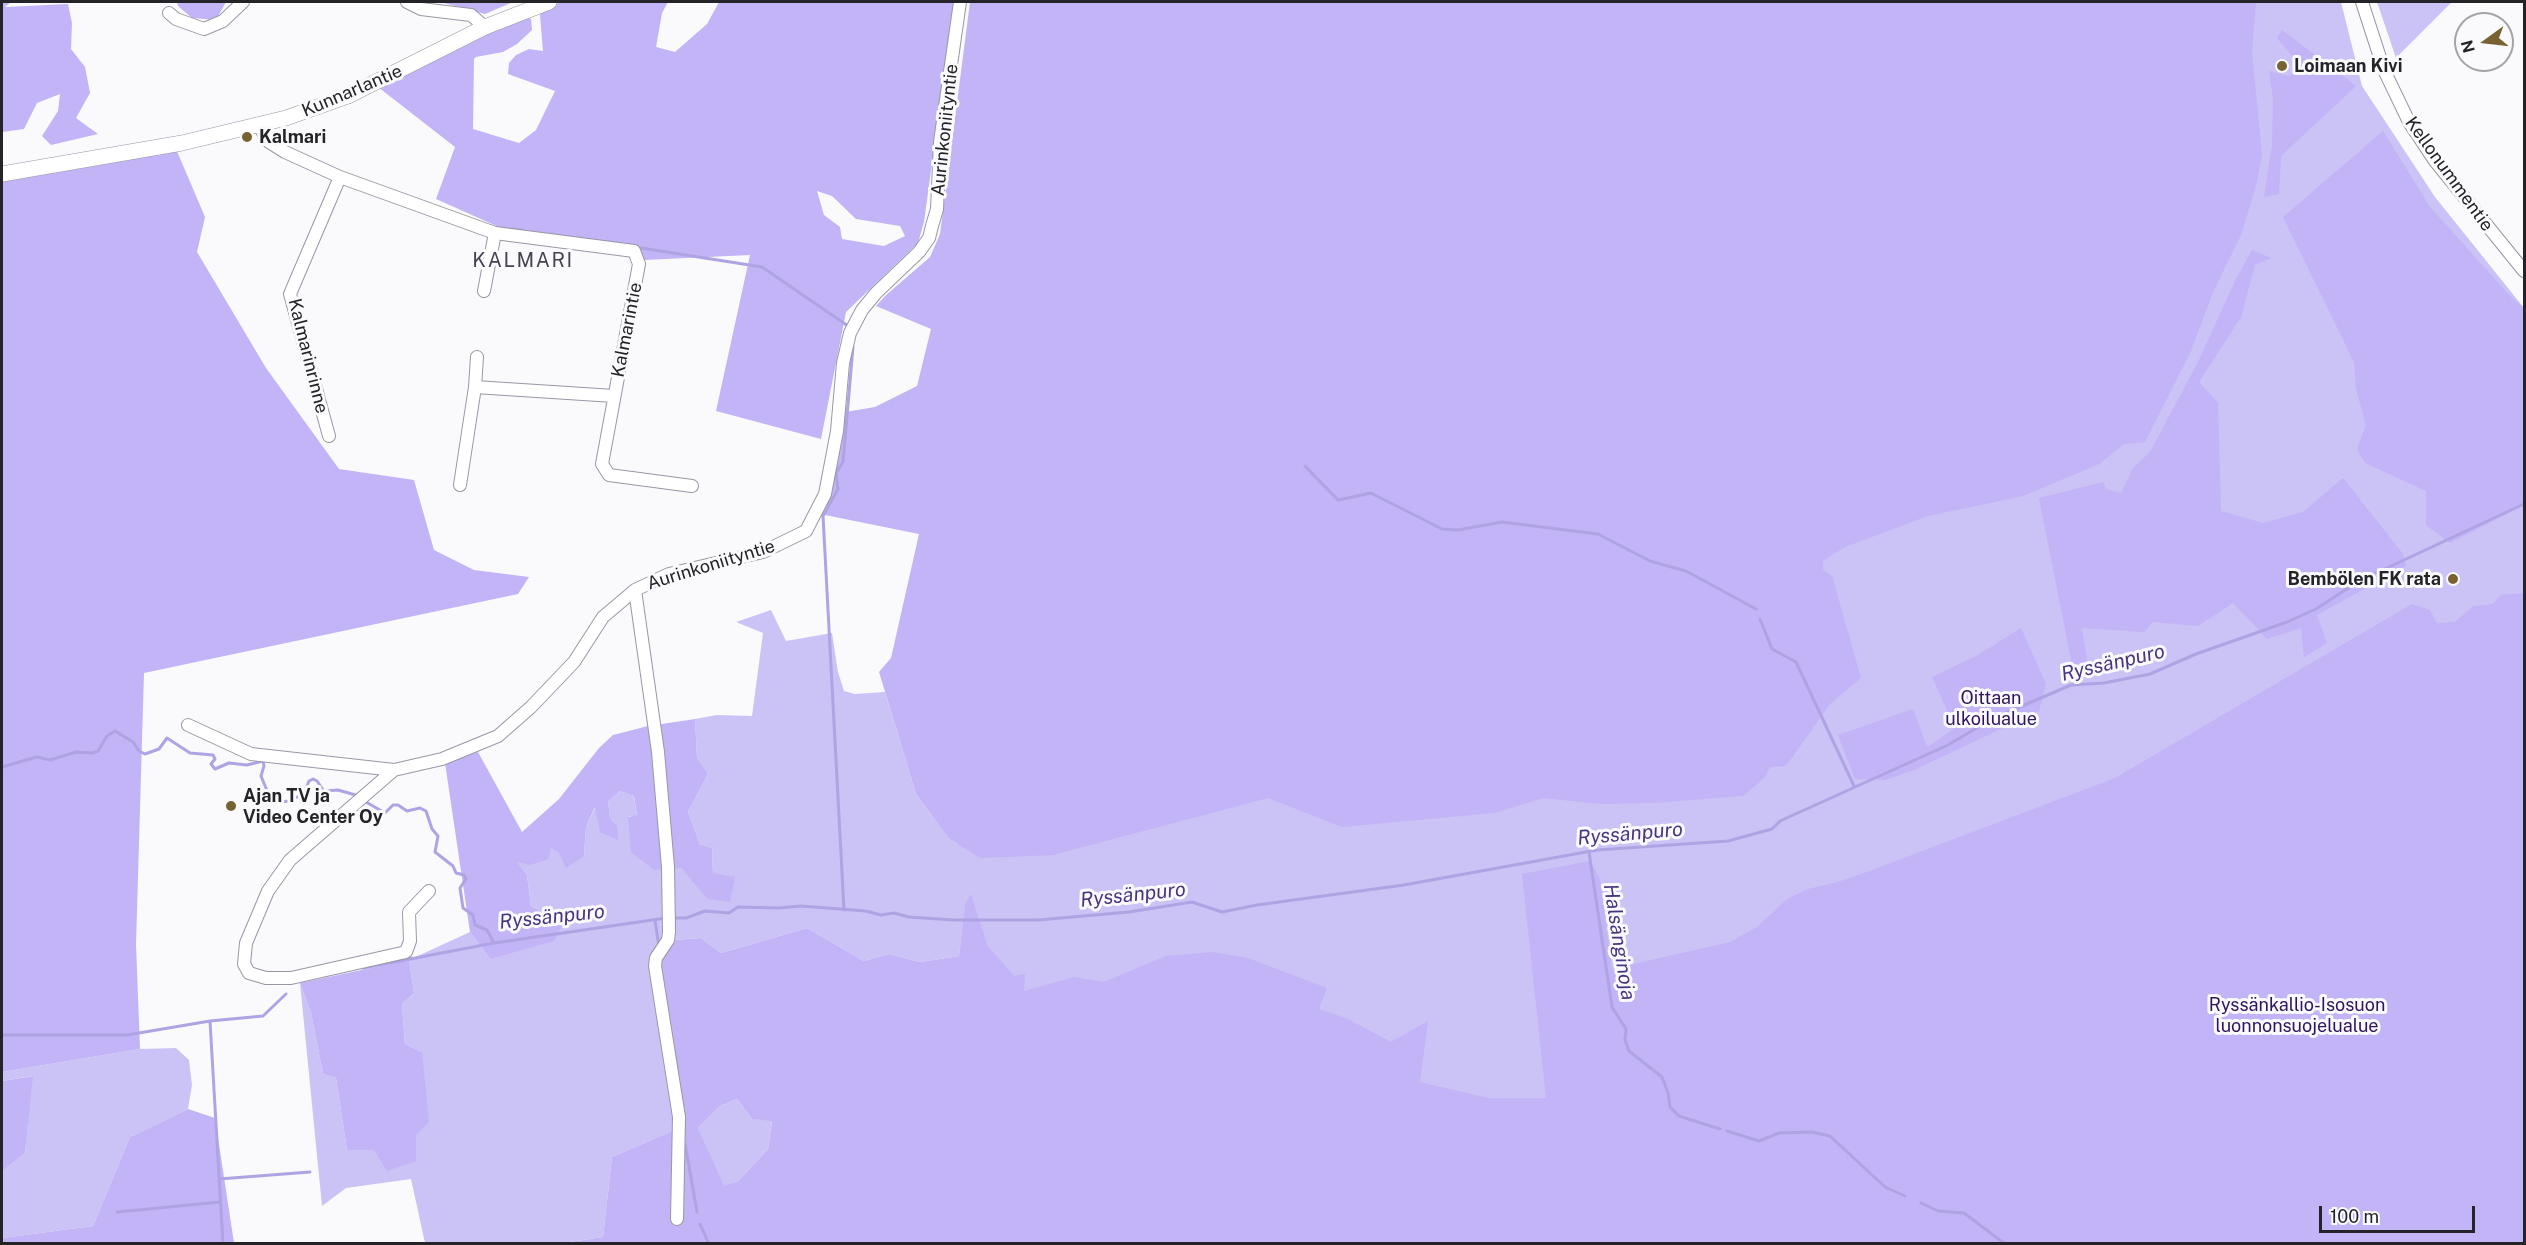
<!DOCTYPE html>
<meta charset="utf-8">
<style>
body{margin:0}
#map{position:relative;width:2526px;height:1245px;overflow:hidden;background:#fafafd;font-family:"Public Sans",sans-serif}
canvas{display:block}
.frame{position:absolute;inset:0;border:3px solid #242328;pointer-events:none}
.north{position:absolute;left:2454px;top:12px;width:60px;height:60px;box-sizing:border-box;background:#fafafd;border:2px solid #a4a4a8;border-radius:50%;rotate:255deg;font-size:16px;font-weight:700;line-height:24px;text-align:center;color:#242328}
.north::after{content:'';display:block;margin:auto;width:21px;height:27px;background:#796232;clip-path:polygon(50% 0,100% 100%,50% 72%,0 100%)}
.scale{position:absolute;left:2319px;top:1206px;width:156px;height:27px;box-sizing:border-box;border:3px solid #242328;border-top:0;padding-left:8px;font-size:18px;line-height:21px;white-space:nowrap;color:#242328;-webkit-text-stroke:4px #fafafd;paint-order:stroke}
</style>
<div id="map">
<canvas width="2526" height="1245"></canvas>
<div class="frame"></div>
<div class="north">N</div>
<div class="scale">100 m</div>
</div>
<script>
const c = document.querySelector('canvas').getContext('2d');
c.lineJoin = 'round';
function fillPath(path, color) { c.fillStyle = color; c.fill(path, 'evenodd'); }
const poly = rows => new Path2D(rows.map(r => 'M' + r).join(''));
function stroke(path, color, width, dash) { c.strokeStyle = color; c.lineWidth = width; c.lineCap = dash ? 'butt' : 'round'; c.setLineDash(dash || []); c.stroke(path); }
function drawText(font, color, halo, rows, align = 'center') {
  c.font = font + ' "Public Sans",sans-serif'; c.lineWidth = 6; c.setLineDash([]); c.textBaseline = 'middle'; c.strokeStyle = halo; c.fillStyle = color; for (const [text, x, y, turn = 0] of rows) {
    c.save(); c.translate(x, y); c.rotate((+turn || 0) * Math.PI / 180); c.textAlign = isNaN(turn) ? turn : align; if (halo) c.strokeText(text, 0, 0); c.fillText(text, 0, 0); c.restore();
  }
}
fillPath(poly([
 [1734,2,2341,2,2362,86,2435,197,2524,308,2524,1243,998,1042,965,907,959,956,920,962,889,954,864,961,807,928,721,953,701,938,673,940,672,867,681,868,693,880,713,873,712,848,700,844,688,812,708,774,697,757,695,719,717,715,752,716,763,633,736,622,771,610,786,641,832,633,838,672,844,691,855,694,885,692,916,794,949,839,957,844],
 [2377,2,2452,2,2396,58],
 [620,791,634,796,637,816,629,816,665,868,663,939,654,953,673,1112,672,1131,612,1157,603,1237,556,1244,425,1243,411,1179,346,1188,322,1206,300,983,311,1013,323,1074,336,1078,347,1150,416,1135,422,1052,405,1044,402,1004,414,993,409,960,470,932,490,959,531,907,527,875,516,861,551,847,559,853,584,856,586,827,596,806,617,826,610,818,608,802],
 [176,1048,189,1060,192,1085,188,1109,130,1137,93,1226,2,1238,2,1172,25,1153,32,1076,2,1081,2,1072,140,1049],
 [737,1099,752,1119,772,1120,768,1149,738,1181,723,1187,698,1128,720,1106]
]), '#cbc2f5');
fillPath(poly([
 [2,2,11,2,5,7,68,4,72,23,71,49,85,67,90,93,76,118,98,134,51,145,42,136,58,111,60,94,37,103,24,129,2,132],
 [177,2,226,2,216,20,192,18,178,6],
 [440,2,513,2,485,14],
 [562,2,668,2,662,13,656,47,675,52,707,24,719,2,954,2,924,222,918,243,846,312,821,439,716,411,750,255,644,260,632,245,510,232,436,199,455,147,378,87,523,15,531,19,532,30,517,44,503,52,476,57,474,59,473,129,519,143,536,130,555,91,508,74,509,63,516,55,529,49,543,51,540,15,544,7],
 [817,191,832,196,856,219,900,226,905,236,884,246,842,239,840,227,824,215],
 [970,2,2256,2,2252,53,2262,154,2256,186,2241,235,2213,292,2191,351,2145,442,2124,444,2099,464,2023,496,1928,516,1845,547,1823,561,1823,570,1832,576,1861,678,1830,704,1786,766,1770,767,1765,777,1743,796,1653,803,1601,804,1543,798,1495,813,1342,827,1268,798,1053,855,981,858,949,839,916,794,879,672,891,658,919,534,825,515,845,412,875,407,917,386,931,329,876,306,885,296,930,257,940,234],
 [2282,30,2356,86,2281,156,2279,194,2264,197,2272,145,2273,99,2269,71,2288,76,2300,70,2298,63,2277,38],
 [2383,131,2430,207,2512,298,2524,308,2524,505,2450,543,2426,525,2426,491,2365,463,2357,449,2366,425,2356,389,2354,362,2283,217],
 [176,149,205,217,197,252,266,368,339,469,414,480,434,550,474,570,529,577,518,594,144,673,136,944,140,1049,2,1072,2,179],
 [2252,250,2271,258,2255,265,2241,317,2199,382,2218,403,2221,511,2263,523,2303,512,2343,478,2403,554,2406,566,2317,615,2327,643,2304,657,2301,628,2267,639,2233,603,2198,626,2153,622,2144,632,2082,628,2090,679,2074,675,2039,498,2103,482,2106,489,2121,493,2133,468,2150,452,2198,362,2237,277],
 [2524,593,2524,1243,557,1244,603,1237,612,1157,672,1131,673,1112,659,959,673,940,701,938,721,953,807,928,864,961,889,954,920,962,959,956,965,904,971,894,987,945,1014,976,1025,974,1024,991,1074,977,1104,982,1166,956,1213,952,1248,958,1327,988,1319,1009,1348,1019,1391,1042,1428,1021,1420,1082,1488,1098,1546,1098,1522,874,1590,861,1600,879,1612,969,1730,942,1757,927,1787,899,1808,889,1838,882,1867,872,2115,778,2412,604,2430,610,2437,623,2455,622,2473,606,2493,604,2501,595],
 [737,1099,752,1119,772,1121,768,1149,738,1181,724,1186,698,1128,720,1106],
 [2021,628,2046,684,2039,711,1914,770,1885,780,1855,779,1838,735,1913,709,1927,747,1955,728,1932,677,1978,655],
 [695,719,697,757,708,774,688,812,700,844,712,848,713,873,735,877,730,902,708,899,681,868,654,870,631,852,628,817,637,815,634,796,620,791,608,802,610,818,617,826,618,840,600,832,595,807,586,827,584,856,566,868,559,853,551,848,548,859,530,865,517,862,527,875,531,907,563,923,554,941,490,959,470,932,445,763,478,752,522,832,559,799,599,748,613,735,648,726],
 [409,960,414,993,402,1004,405,1044,422,1052,429,1122,416,1135,416,1161,387,1171,374,1150,347,1150,336,1078,323,1074,311,1013,300,983],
 [33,1076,25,1153,2,1172,2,1081],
 [188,1109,215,1118,234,1243,2,1243,2,1238,93,1226,130,1137]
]), '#c2b4f6');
stroke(poly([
 [512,229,522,230],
 [635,247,762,267,848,326],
 [1305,466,1338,500,1371,493,1442,529,1458,530,1502,522,1598,534,1650,561,1686,571,1756,609],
 [1760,619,1772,649,1796,662,1854,786],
 [2,767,37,757,50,760,76,752,92,753,98,751,107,736,115,731,133,742,139,751,145,754,159,749,167,738,190,753,213,755,215,759,211,764,215,769,229,763,247,765,263,761,264,766,261,776,268,793,279,802,290,801,304,793,309,781,313,779,317,781,324,791,338,790,359,796],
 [366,802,385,813,393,805,398,805,407,811,420,808,426,811,432,829,438,836,435,852,453,866,456,873,464,875,466,879,460,888,463,908,473,915,475,925,487,930,494,943,666,918],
 [1589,852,1612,1007,1626,1029,1625,1040,1629,1051,1662,1077,1668,1093,1670,1107,1679,1116,1720,1129],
 [844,910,823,516,838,489,836,473,843,462,853,347],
 [675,918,686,918,705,911,729,913,738,907,778,908,801,906,866,911,881,915,894,913,909,917,953,920,1038,920,1129,912,1192,902,1222,912,1257,905,1404,885,1597,850,1728,841,1772,829,1780,821,1948,745,1992,719,2071,685,2104,683,2150,674,2196,654,2287,622,2316,609,2359,581,2524,504],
 [655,920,659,947],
 [363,968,494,943],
 [210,1021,223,1244],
 [2,1035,127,1035,210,1021,263,1016,286,994],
 [674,1051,677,1067],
 [1727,1131,1759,1141,1779,1133,1812,1132,1830,1136,1885,1187,1905,1196],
 [685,1144,697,1212],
 [219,1179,310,1172],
 [1921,1203,1938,1211,1964,1213,2005,1244],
 [117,1212,220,1202],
 [700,1224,709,1244]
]), '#b0a3e4', 3);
const minor = poly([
 [407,2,421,9,471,15,485,27],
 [2362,2,2384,70,2409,122,2435,161,2524,271],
 [169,13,176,19,204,29,223,21,243,2],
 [259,126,269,142,285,152,340,177,495,233,634,251,639,264,602,464,609,475,692,486],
 [484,291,495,233],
 [475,387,477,357],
 [329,436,290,294,340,177],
 [460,485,475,387,614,396],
 [635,590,658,752,668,867,669,932,668,940,656,958,655,966,679,1117,677,1219],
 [188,725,251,754,394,770],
 [429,891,409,912,410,941,406,952,291,978,266,978,249,973,244,964,246,943,268,891,290,860,394,770,442,759,498,736,531,707,574,662,603,617,635,590,669,574,763,552,806,531,825,494,837,431,843,363,850,333,862,310,876,293,919,252,929,238,932,226,937,209,940,142,960,2]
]);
const major = poly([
 [2,174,182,143,286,118,348,96,485,27,549,2]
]);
stroke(minor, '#9997a5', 14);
stroke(major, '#9997a5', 16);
stroke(minor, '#fff', 12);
stroke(major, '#fff', 15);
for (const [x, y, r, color] of [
 [2282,66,6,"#796232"],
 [247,137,6,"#796232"],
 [2453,579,6,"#796232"],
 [231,806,6,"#796232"]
]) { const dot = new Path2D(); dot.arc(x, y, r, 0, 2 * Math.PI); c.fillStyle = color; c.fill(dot); stroke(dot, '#fafafd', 2); }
drawText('bold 18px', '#242328', '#fafafd', [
 ["Loimaan Kivi",2294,66],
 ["Kalmari",259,137],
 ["Bembölen FK rata",2441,579,"right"],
 ["Ajan TV ja",243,796],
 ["Video Center Oy",243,817]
], 'left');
drawText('18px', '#242328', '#fafafd', [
 ["Kunnarlantie",352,91,-23],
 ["Aurinkoniityntie",945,130,-84],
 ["Kellonummentie",2449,174,54],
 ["Kalmarintie",627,330,-79],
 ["Kalmarinrinne",308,356,76],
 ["Aurinkoniityntie",711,565,-17]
]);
drawText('18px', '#2f145f', '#fafafd', [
 ["Oittaan",1991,698],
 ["ulkoilualue",1991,719],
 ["Ryssänkallio-Isosuon",2297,1005],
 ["luonnonsuojelualue",2297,1026]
]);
c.letterSpacing = '1.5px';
drawText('20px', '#464450', '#fafafd', [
 ["KALMARI",523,261]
]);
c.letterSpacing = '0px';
drawText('italic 20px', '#4a3480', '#fafafd', [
 ["Ryssänpuro",2113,663,-13],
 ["Ryssänpuro",1630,834,-5],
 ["Ryssänpuro",1133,895,-6],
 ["Ryssänpuro",552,917,-6],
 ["Halsänginoja",1619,942,81]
]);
</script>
